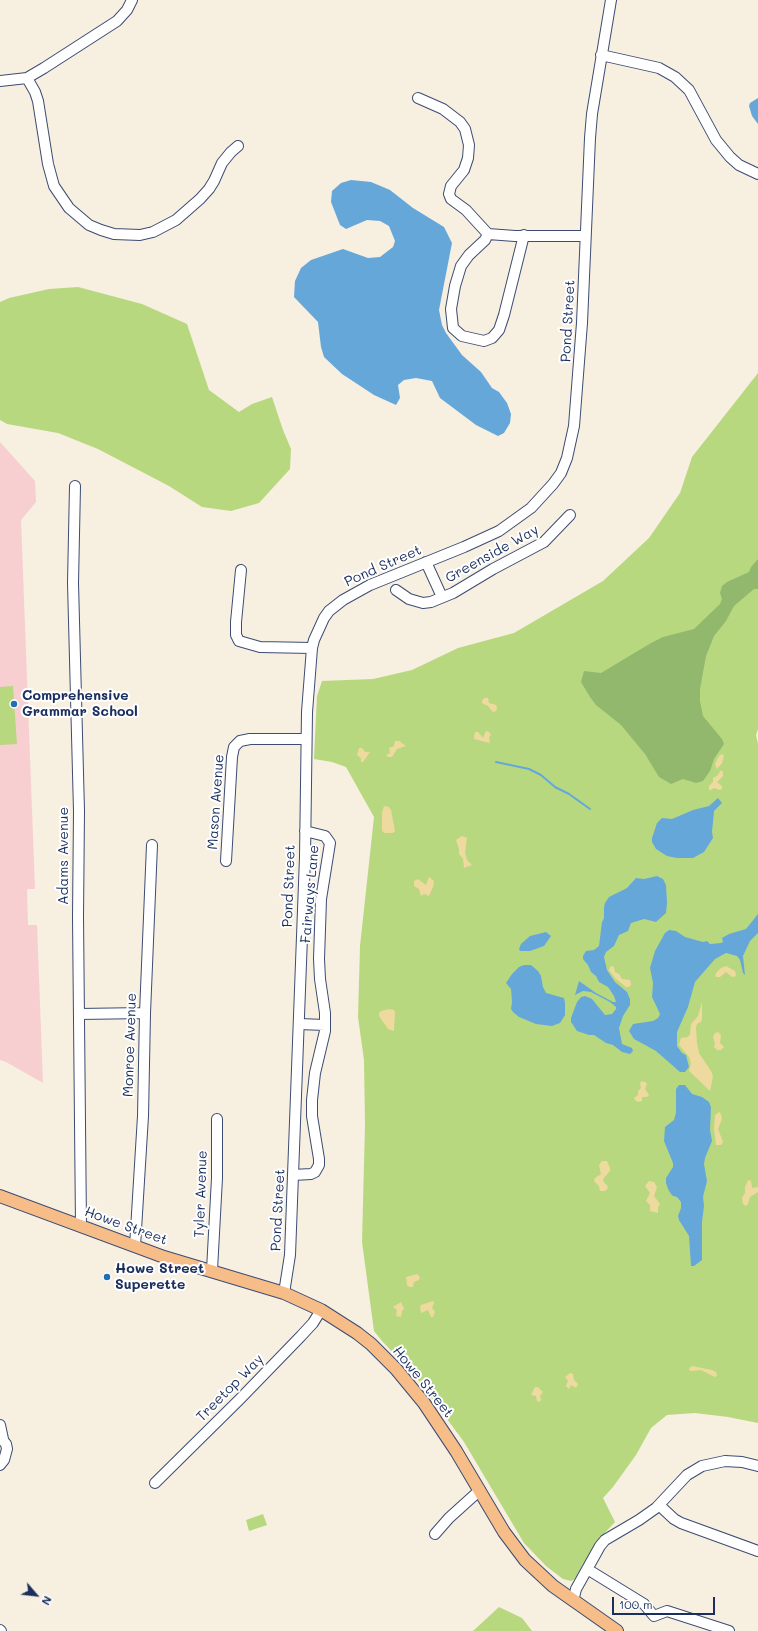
<!DOCTYPE html>
<style>
body{margin:0}
#map{position:relative;width:758px;height:1631px;overflow:hidden;background:#f7efe0;font-family:Mali,sans-serif}
canvas{display:block}
.north{position:absolute;left:16px;top:1575px;width:40px;height:40px;-webkit-text-stroke:3px #fff;paint-order:stroke;rotate:118deg;font-size:11px;font-weight:700;line-height:16px;text-align:center;color:#1b2f5e}
.north::after{content:'';display:block;margin:auto;width:14px;height:18px;background:#1b2f5e;clip-path:polygon(50% 0,100% 100%,50% 72%,0 100%)}
.scale{position:absolute;left:612px;top:1597px;width:103px;height:18px;box-sizing:border-box;border:2px solid #1b2f5e;border-top:0;padding-left:5px;font-size:12px;line-height:14px;white-space:nowrap;color:#1b2f5e;-webkit-text-stroke:3px #fff;paint-order:stroke}
</style>
<div id="map">
<canvas width="758" height="1631"></canvas>
<div class="north">N</div>
<div class="scale">100 m</div>
</div>
<script>
const c = document.querySelector('canvas').getContext('2d');
c.lineJoin = 'round';
function fillPath(path, color) { c.fillStyle = color; c.fill(path, 'evenodd'); }
const poly = rows => new Path2D(rows.map(r => 'M' + r).join(''));
function stroke(path, color, width, dash) { c.strokeStyle = color; c.lineWidth = width; c.lineCap = dash ? 'butt' : 'round'; c.setLineDash(dash || []); c.stroke(path); }
function drawText(font, color, halo, rows, align = 'center') {
  c.font = font + ' Mali,sans-serif'; c.lineWidth = 4; c.setLineDash([]); c.textBaseline = 'middle'; c.strokeStyle = halo; c.fillStyle = color; for (const [text, x, y, turn = 0] of rows) {
    c.save(); c.translate(x, y); c.rotate((+turn || 0) * Math.PI / 180); c.textAlign = isNaN(turn) ? turn : align; if (halo) c.strokeText(text, 0, 0); c.fillText(text, 0, 0); c.restore();
  }
}
fillPath(poly([
 [0,442,35,481,36,502,21,520,35,889,27,889,28,925,37,925,43,1083,6,1062,0,1060]
]), '#f7cfd0');
fillPath(poly([
 [78,287,142,304,187,324,209,390,239,412,252,404,272,397,283,430,291,449,290,469,259,503,231,511,202,507,169,486,98,449,58,433,7,424,0,420,0,302,9,298,49,289],
 [758,373,758,729,756,735,758,744,758,1423,728,1417,695,1413,667,1415,651,1428,636,1455,613,1487,603,1498,615,1522,597,1541,575,1579,571,1581,563,1579,546,1566,524,1543,464,1442,416,1377,382,1341,374,1331,362,1242,365,1125,364,1060,358,1017,360,946,374,817,346,767,332,762,314,759,317,696,322,681,373,679,412,670,458,648,514,633,603,581,649,538,680,493,692,457],
 [13,686,17,744,0,745,0,687],
 [263,1514,267,1525,249,1531,246,1520],
 [499,1607,522,1618,532,1631,473,1631]
]), '#b8d87f');
fillPath(poly([
 [758,559,758,589,754,589,734,606,726,621,714,636,706,656,700,689,700,701,703,716,722,739,724,744,714,759,710,771,703,781,696,783,683,779,671,784,659,777,645,754,621,725,596,705,590,697,581,682,584,671,601,673,651,643,663,637,694,629,720,604,722,599,720,593,722,586,727,582,749,572,751,567]
]), '#92b86e');
fillPath(poly([
 [484,698,488,698,489,703,496,705,497,708,496,711,493,712,488,706,482,703,482,701],
 [486,731,489,732,491,735,489,737,490,743,474,739,475,732,478,732,483,738],
 [395,741,399,741,406,746,397,749,392,757,388,757,386,755,390,753,389,748,394,746],
 [359,748,362,748,365,752,370,752,363,762,361,762,361,758,357,755],
 [722,754,724,756,722,763,717,769,715,764,719,756],
 [721,770,723,772,723,776,717,782,722,786,722,789,720,790,714,788,711,790,709,790,709,786,713,782,713,778,717,776],
 [384,806,389,807,391,810,395,831,393,833,385,833,382,831,382,813],
 [462,836,467,838,465,853,467,860,472,865,464,868,463,859,459,854,459,849,456,840],
 [429,877,434,881,433,887,429,896,424,894,421,896,419,889,414,886,414,881,418,879,426,885],
 [611,966,614,967,615,972,619,974,622,979,630,980,631,985,629,987,626,987,615,978,609,970],
 [726,966,735,971,736,976,732,977,726,972,720,977,716,977,715,975,717,972,721,968],
 [702,1002,702,1019,701,1022,697,1024,696,1027,697,1043,699,1053,711,1071,713,1076,710,1091,689,1071,691,1063,689,1057,679,1045,681,1038,688,1037,690,1034,691,1024,698,1016],
 [389,1009,394,1010,395,1012,394,1031,388,1029,379,1016,379,1013,381,1011],
 [718,1032,721,1035,720,1043,724,1047,721,1050,717,1050,714,1047,715,1043,713,1037,715,1033],
 [642,1081,647,1083,645,1089,649,1095,647,1097,642,1097,642,1101,638,1102,635,1100,634,1098,638,1095,638,1091,641,1088,640,1083],
 [719,1112,721,1114,722,1119,718,1129,723,1142,721,1145,716,1145,714,1128,715,1115],
 [602,1161,607,1161,610,1168,610,1171,603,1179,604,1183,607,1185,608,1188,605,1191,600,1191,599,1186,594,1181,595,1178,601,1174,599,1165],
 [748,1180,751,1181,752,1188,758,1187,758,1192,750,1197,748,1204,746,1206,743,1204,742,1198,745,1193,745,1187],
 [649,1181,654,1182,657,1187,654,1196,660,1204,658,1207,658,1213,650,1211,650,1205,646,1201,650,1193,645,1186],
 [417,1274,420,1277,419,1280,414,1282,413,1287,409,1287,407,1285,406,1277],
 [433,1301,434,1303,432,1308,435,1312,433,1317,431,1317,428,1310,421,1313,420,1307,421,1305],
 [401,1302,404,1309,402,1311,401,1317,396,1316,397,1310,393,1307],
 [692,1366,712,1370,716,1372,717,1376,715,1377,701,1370,690,1371,689,1368],
 [570,1373,573,1374,574,1380,578,1384,576,1388,571,1385,569,1389,566,1386,568,1381,565,1377],
 [535,1387,538,1387,543,1392,540,1396,541,1400,539,1402,537,1401,536,1396,531,1395]
]), '#eeda9e');
fillPath(poly([
 [758,98,758,124,752,116,749,106,750,103],
 [351,180,371,182,390,190,413,208,444,227,452,243,439,310,442,325,446,333,462,355,481,372,492,388,499,392,507,403,511,414,510,423,504,433,498,436,476,425,440,398,432,381,416,378,404,380,398,385,400,398,396,405,374,395,342,374,324,357,321,347,318,322,294,297,295,281,301,268,311,260,343,249,368,258,380,257,393,247,395,241,389,226,380,221,367,220,346,229,340,225,331,202,332,191,341,183],
 [718,798,722,803,714,811,712,832,713,838,704,852,693,858,677,858,667,856,656,849,652,842,652,838,657,823,662,818,672,819,693,810,709,806],
 [657,876,663,879,666,885,667,903,666,913,656,922,644,919,631,923,628,931,619,935,614,946,606,952,604,957,607,970,615,982,627,992,630,999,630,1005,623,1016,619,1028,622,1044,632,1048,633,1051,630,1054,622,1052,613,1045,606,1043,594,1035,589,1035,577,1031,571,1022,571,1018,577,1002,581,997,585,996,592,999,605,1015,612,1014,616,1009,616,1007,610,1002,591,992,583,991,575,995,579,981,596,993,613,1002,616,1002,614,996,608,987,599,982,596,976,591,972,588,965,583,959,583,956,586,951,594,950,599,946,602,922,604,918,604,907,605,903,609,897,627,888,636,878,644,879],
 [758,914,758,933,750,941,743,956,745,975,743,973,740,960,737,956,726,953,715,959,695,982,688,1007,677,1032,677,1046,682,1053,686,1055,689,1067,685,1072,680,1072,656,1051,634,1039,629,1031,633,1024,653,1021,658,1018,660,1014,652,997,653,983,650,968,655,951,665,933,669,930,676,931,685,937,703,942,707,941,710,944,721,943,723,942,722,938,729,934,746,929],
 [546,932,551,936,544,946,530,951,520,951,519,949,521,944,530,936],
 [524,965,531,965,538,971,541,976,543,987,546,993,564,998,565,1003,565,1015,560,1023,552,1026,536,1024,519,1017,513,1012,511,1009,512,1002,511,989,506,983,512,974,519,967],
 [679,1085,685,1085,692,1094,702,1097,709,1102,711,1107,710,1130,712,1141,705,1158,704,1164,707,1181,703,1197,704,1206,702,1222,702,1260,694,1266,691,1266,689,1236,679,1220,678,1216,681,1208,681,1202,677,1197,673,1196,671,1194,668,1189,666,1183,666,1178,673,1167,673,1163,664,1141,665,1127,674,1120,676,1113,676,1089]
]), '#66a7da');
stroke(poly([
 [496,762,529,769,541,775,555,787,569,794,590,809]
]), '#66a7da', 2);
const minor = poly([
 [601,55,659,68,675,77,689,90,716,140,730,157,739,165,758,174],
 [27,78,35,92,38,101,48,164,54,186,69,208,89,225,101,230,114,234,140,235,153,232,176,220,200,199,209,189,214,181,222,163,231,152,238,146],
 [0,81,27,78,44,68,117,21,127,10,132,0],
 [418,98,443,109,460,122,465,129,469,145,468,158,464,170,451,186,449,194,451,199,466,210,488,234,515,236,585,236],
 [488,234,485,240,469,255,461,266,455,286,451,309,453,328,462,336,484,341,492,338,499,330,504,315,524,235],
 [75,486,73,583,79,811,78,917,81,1226],
 [426,562,442,597],
 [241,570,236,622,236,635,239,641,260,647,312,648],
 [396,590,409,599,423,603,431,602,453,593,493,569,544,542,570,515],
 [226,861,232,757,234,747,240,741,250,739,306,739],
 [79,1014,145,1013],
 [299,1024,325,1025],
 [293,1175,311,1174,315,1172,319,1165,319,1159,312,1116,312,1100,315,1073,325,1031,325,1013,320,979,319,959,321,899,330,843,325,836,305,831],
 [135,1246,143,1116,145,1013,152,845],
 [212,1270,217,1178,217,1119],
 [284,1293,290,1255,293,1175,305,857,307,712,312,648,314,640,324,618,329,611,343,600,370,585,464,547,499,531,531,508,553,484,561,473,567,458,574,426,582,323,590,138,592,114,611,0],
 [0,1425,3,1439],
 [0,1437,6,1444,7,1449,4,1460,0,1465],
 [155,1483,240,1399,301,1336,313,1323,321,1310],
 [659,1505,674,1519,681,1523,758,1551],
 [435,1534,449,1518,480,1490],
 [592,1572,644,1604,654,1616,667,1611,729,1631],
 [573,1601,576,1589,600,1546,605,1540,639,1520,656,1508,687,1475,702,1466,725,1461,742,1462,758,1466],
 [0,1630,1,1631]
]);
const major = poly([
 [0,1196,164,1257,284,1293,321,1310,357,1333,371,1344,396,1369,424,1403,456,1451,504,1532,525,1560,553,1586,617,1631]
]);
stroke(minor, '#3c4c72', 12);
stroke(major, '#3c4c72', 14);
stroke(minor, '#fff', 10);
stroke(major, '#f7bd88', 12);
for (const [x, y, r, color] of [
 [14,704,4,"#1f6fb2"],
 [107,1277,4,"#1f6fb2"]
]) { const dot = new Path2D(); dot.arc(x, y, r, 0, 2 * Math.PI); c.fillStyle = color; c.fill(dot); stroke(dot, '#fff', 1.5); }
drawText('14px', '#1b2f5e', '#fff', [
 ["Pond Street",568,321,-87],
 ["Greenside Way",492,554,-29],
 ["Pond Street",383,566,-24],
 ["Mason Avenue",216,802,-86],
 ["Adams Avenue",64,856,-90],
 ["Pond Street",289,886,-88],
 ["Fairways Lane",310,894,-85],
 ["Monroe Avenue",130,1045,-88],
 ["Tyler Avenue",201,1194,-88],
 ["Pond Street",278,1210,-87],
 ["Howe Street",126,1226,20],
 ["Howe Street",423,1382,51],
 ["Treetop Way",230,1388,-45]
]);
drawText('bold 14px', '#1b2f5e', '#fff', [
 ["Comprehensive",22,696],
 ["Grammar School",22,712],
 ["Howe Street",115,1269],
 ["Superette",115,1285]
], 'left');
</script>
